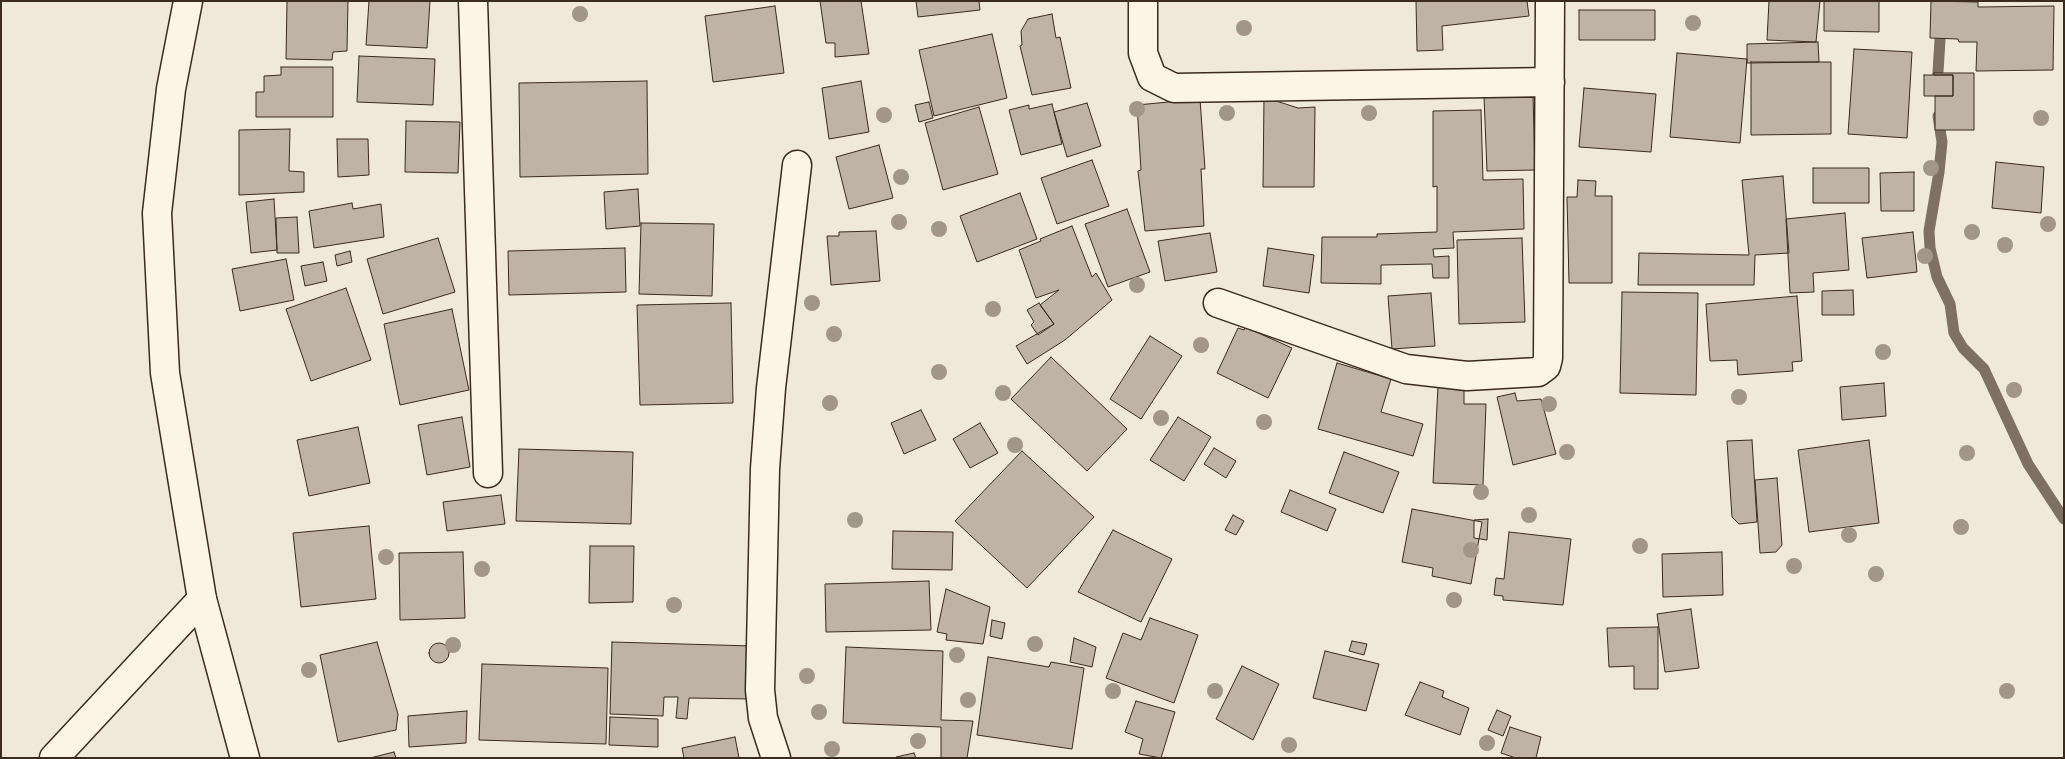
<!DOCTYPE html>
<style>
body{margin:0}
#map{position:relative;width:2065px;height:759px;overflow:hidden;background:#f0e9d9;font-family:Itim,sans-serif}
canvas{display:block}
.frame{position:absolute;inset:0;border:2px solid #3b2a1e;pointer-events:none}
</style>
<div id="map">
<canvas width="2065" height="759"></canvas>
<div class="frame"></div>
</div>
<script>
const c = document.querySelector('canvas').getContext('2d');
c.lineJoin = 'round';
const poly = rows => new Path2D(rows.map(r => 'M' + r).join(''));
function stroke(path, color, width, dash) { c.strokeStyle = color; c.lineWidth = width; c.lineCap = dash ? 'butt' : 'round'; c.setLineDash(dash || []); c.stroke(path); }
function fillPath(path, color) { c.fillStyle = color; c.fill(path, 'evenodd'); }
stroke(poly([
 [1937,88,1941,24,1949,1],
 [1938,116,1942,142,1939,172,1929,231,1930,248,1937,277,1950,304,1954,333,1963,348,1984,369,2028,464,2064,519]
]), '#7e7163', 11);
const building = poly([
 [287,1,348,1,347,51,333,52,332,60,286,59,287,1],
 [369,1,430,1,427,48,366,45,369,1],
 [820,1,861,1,869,54,835,57,835,43,826,43,820,1],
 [916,1,979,1,980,10,918,17,916,1],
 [1416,1,1527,1,1529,16,1442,26,1443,50,1417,51,1416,1],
 [1769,1,1820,1,1816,42,1767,40,1769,1],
 [1824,1,1879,1,1879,32,1824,31,1824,1],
 [1931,1,1978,2,1978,7,2054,6,2053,70,1976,71,1977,42,1959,42,1958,39,1930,38,1931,1],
 [775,6,784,73,713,82,705,16,775,6],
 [1579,10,1655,10,1655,40,1579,40,1579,10],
 [1052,14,1056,38,1060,37,1071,88,1032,95,1020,46,1022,45,1021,31,1028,19,1052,14],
 [992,34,1007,98,934,116,919,50,992,34],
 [1818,42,1819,62,1747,63,1747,44,1818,42],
 [1854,49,1912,52,1907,138,1848,134,1854,49],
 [1677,53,1747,59,1740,143,1670,137,1677,53],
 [359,56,435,59,433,105,357,102,359,56],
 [1751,62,1831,62,1831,134,1751,135,1751,62],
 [281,67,333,67,333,117,256,117,256,92,264,92,264,76,281,75,281,67],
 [1934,73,1974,73,1974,130,1935,130,1935,96,1953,96,1953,75,1934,75,1934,73],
 [1924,75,1953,75,1953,96,1924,96,1924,75],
 [647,81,648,174,520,177,519,83,647,81],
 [861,81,869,132,829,139,822,88,861,81],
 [1584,88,1656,94,1651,152,1579,147,1584,88],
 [1533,95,1535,170,1487,171,1484,97,1533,95],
 [1264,97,1298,108,1315,107,1314,187,1263,187,1264,97],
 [1200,99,1205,169,1201,169,1204,226,1145,231,1138,171,1141,170,1137,105,1200,99],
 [929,102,933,118,919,122,915,105,929,102],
 [1087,103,1101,146,1067,157,1054,112,1087,103],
 [1052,104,1062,144,1021,155,1009,110,1029,105,1029,109,1052,104],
 [979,107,998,174,943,190,925,123,979,107],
 [1481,110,1483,180,1523,179,1524,229,1453,232,1454,248,1433,249,1434,257,1449,256,1449,278,1433,278,1432,264,1381,265,1381,284,1321,283,1322,237,1377,237,1377,234,1437,232,1437,186,1433,187,1433,111,1481,110],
 [406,121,460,122,458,173,405,172,406,121],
 [290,129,289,171,304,172,304,192,239,195,239,130,290,129],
 [337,139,368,139,369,175,338,177,337,139],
 [879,145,893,198,849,209,836,157,879,145],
 [1092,160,1109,206,1057,224,1041,178,1092,160],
 [1996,162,2044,167,2041,213,1992,208,1996,162],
 [1813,168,1869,168,1869,203,1813,203,1813,168],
 [1914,172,1914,211,1881,211,1880,173,1914,172],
 [1783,176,1789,253,1755,255,1754,285,1638,285,1639,253,1749,255,1742,180,1783,176],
 [1578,180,1596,181,1595,196,1612,196,1612,283,1569,283,1567,197,1577,197,1578,180],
 [638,189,640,226,606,229,604,192,638,189],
 [1020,193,1037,239,977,262,960,216,1020,193],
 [274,199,277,250,251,253,246,202,274,199],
 [352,203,353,209,381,204,384,237,314,248,309,211,352,203],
 [1127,209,1150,272,1108,287,1085,224,1127,209],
 [1845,213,1849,270,1813,273,1814,292,1790,293,1786,219,1845,213],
 [297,217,299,253,277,253,276,218,297,217],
 [641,223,714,224,712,296,639,294,641,223],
 [1072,226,1092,277,1096,273,1112,300,1065,340,1027,364,1016,346,1054,324,1040,305,1059,290,1036,298,1019,250,1041,241,1040,239,1072,226],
 [876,231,880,281,831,285,827,236,839,236,839,232,876,231],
 [1913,232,1917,272,1867,278,1862,238,1913,232],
 [1210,233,1217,272,1165,281,1158,241,1210,233],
 [438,238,455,292,383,314,367,259,438,238],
 [1522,238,1525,322,1459,324,1457,240,1522,238],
 [625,248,626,292,509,295,508,251,625,248],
 [1268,248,1314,255,1309,293,1263,286,1268,248],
 [350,251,352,262,337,266,335,255,350,251],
 [286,259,294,300,240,311,232,269,286,259],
 [323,262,327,281,305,286,301,266,323,262],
 [346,288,371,360,311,381,286,309,346,288],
 [1853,290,1854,315,1822,315,1822,291,1853,290],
 [1622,292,1698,293,1696,395,1620,393,1622,292],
 [1431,293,1435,346,1392,349,1388,296,1431,293],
 [1797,296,1802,361,1792,362,1793,371,1738,375,1737,360,1710,361,1706,304,1797,296],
 [731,303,733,403,640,405,637,305,731,303],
 [1039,303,1054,324,1038,335,1031,325,1034,322,1027,310,1039,303],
 [452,309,469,390,400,405,384,324,452,309],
 [1245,327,1292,348,1268,398,1217,373,1238,328,1244,330,1245,327],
 [1150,336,1182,356,1141,419,1110,399,1150,336],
 [1051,357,1127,429,1087,471,1011,399,1051,357],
 [1337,363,1391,379,1381,412,1423,424,1413,456,1318,429,1337,363],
 [1884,383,1886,416,1842,420,1840,387,1884,383],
 [1438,386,1464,387,1464,404,1486,404,1483,485,1433,483,1438,386],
 [1515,393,1517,401,1541,399,1556,454,1513,465,1497,397,1515,393],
 [921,410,936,440,904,454,891,423,921,410],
 [462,417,470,467,427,475,418,425,462,417],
 [1178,417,1211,437,1184,481,1150,460,1178,417],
 [980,423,998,453,970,468,953,439,980,423],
 [358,427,370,483,309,496,297,440,358,427],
 [1752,440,1757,522,1739,524,1732,517,1727,441,1752,440],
 [1869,440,1879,523,1809,532,1798,450,1869,440],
 [1214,448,1236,461,1226,478,1204,464,1214,448],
 [519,449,633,452,631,524,516,521,519,449],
 [1022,451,1094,517,1027,588,955,521,1022,451],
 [1344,452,1399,472,1383,513,1329,493,1344,452],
 [1777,478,1782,545,1776,552,1760,553,1755,480,1777,478],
 [1290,490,1336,509,1327,531,1281,512,1290,490],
 [501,495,505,524,447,531,443,502,501,495],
 [1412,509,1482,522,1471,584,1432,576,1433,568,1402,562,1412,509],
 [1233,515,1244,521,1236,535,1225,530,1233,515],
 [1488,519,1487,540,1474,538,1474,520,1488,519],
 [369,526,376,599,301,607,293,533,369,526],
 [1113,530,1172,559,1141,622,1078,592,1113,530],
 [893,531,953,532,952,570,892,569,893,531],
 [1509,532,1571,539,1563,605,1503,600,1503,596,1494,595,1496,578,1504,579,1509,532],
 [590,546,634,546,633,602,589,603,590,546],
 [463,552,465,618,400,620,399,553,463,552],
 [1722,552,1723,595,1663,597,1662,554,1722,552],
 [929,581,931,630,826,632,825,584,929,581],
 [946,589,990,607,983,644,946,640,947,634,937,632,946,589],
 [1691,609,1699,668,1665,672,1657,614,1691,609],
 [1150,618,1198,635,1174,703,1106,678,1123,633,1141,640,1150,618],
 [992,620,1005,623,1002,639,990,636,992,620],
 [1658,627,1658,689,1634,689,1634,666,1609,667,1607,628,1658,627],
 [1074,638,1096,647,1092,667,1070,662,1074,638],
 [1352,641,1367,644,1364,655,1349,651,1352,641],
 [377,642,398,714,396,730,338,742,320,655,377,642],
 [612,642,753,646,751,699,689,698,687,719,676,718,678,697,664,697,663,716,610,714,612,642],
 '429 653a10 10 0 1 1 20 0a10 10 0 1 1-20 0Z',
 [846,647,943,651,941,720,973,721,967,758,941,758,941,727,843,723,846,647],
 [1325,651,1379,664,1366,711,1313,698,1325,651],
 [988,657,1049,667,1051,662,1084,668,1072,749,977,735,988,657],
 [482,664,608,668,606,744,479,740,482,664],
 [1242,666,1279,684,1253,740,1216,719,1242,666],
 [1420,682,1444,691,1442,697,1469,708,1460,735,1405,715,1420,682],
 [1136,701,1175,712,1161,758,1139,754,1143,739,1125,732,1136,701],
 [1497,710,1511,716,1503,736,1488,730,1497,710],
 [467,711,466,743,409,747,408,716,467,711],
 [610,717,658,719,658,747,609,745,610,717],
 [1510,727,1541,737,1536,758,1516,758,1501,753,1510,727],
 [735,737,739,758,684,758,682,748,735,737],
 [394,752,396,758,370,758,394,752],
 [914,753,916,758,895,758,896,757,914,753]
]);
fillPath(building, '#beb3a4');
stroke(building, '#3b2a1e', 1);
const minor = poly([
 [473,1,488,473],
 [1143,1,1143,53,1152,77,1174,88,1550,82],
 [1218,303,1406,369,1467,376,1538,372,1546,366,1548,358,1550,1],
 [54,758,202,599],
 [776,758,763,718,760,690,765,469,771,388,797,165]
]);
const major = poly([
 [188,1,171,89,157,213,165,373,202,599,245,758]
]);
stroke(minor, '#3b2a1e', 31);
stroke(major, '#3b2a1e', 31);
stroke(minor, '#fcf5e5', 28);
stroke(major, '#fcf5e5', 28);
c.fillStyle = '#a19688';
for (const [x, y] of [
 [580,14],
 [1693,23],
 [1244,28],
 [1137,109],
 [1227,113],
 [1369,113],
 [884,115],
 [2041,118],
 [1931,168],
 [901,177],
 [899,222],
 [2048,224],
 [939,229],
 [1972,232],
 [2005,245],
 [1925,256],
 [1137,285],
 [812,303],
 [993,309],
 [834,334],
 [1201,345],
 [1883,352],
 [939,372],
 [2014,390],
 [1003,393],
 [1739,397],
 [830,403],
 [1549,404],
 [1161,418],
 [1264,422],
 [1015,445],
 [1567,452],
 [1967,453],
 [1481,492],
 [1529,515],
 [855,520],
 [1961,527],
 [1849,535],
 [1640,546],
 [1471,550],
 [386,557],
 [1794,566],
 [482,569],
 [1876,574],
 [1454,600],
 [674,605],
 [1035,644],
 [453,645],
 [957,655],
 [309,670],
 [807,676],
 [1113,691],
 [1215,691],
 [2007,691],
 [968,700],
 [819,712],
 [918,741],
 [1487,743],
 [1289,745],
 [832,749]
]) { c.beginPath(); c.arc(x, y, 8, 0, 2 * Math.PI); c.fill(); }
</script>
